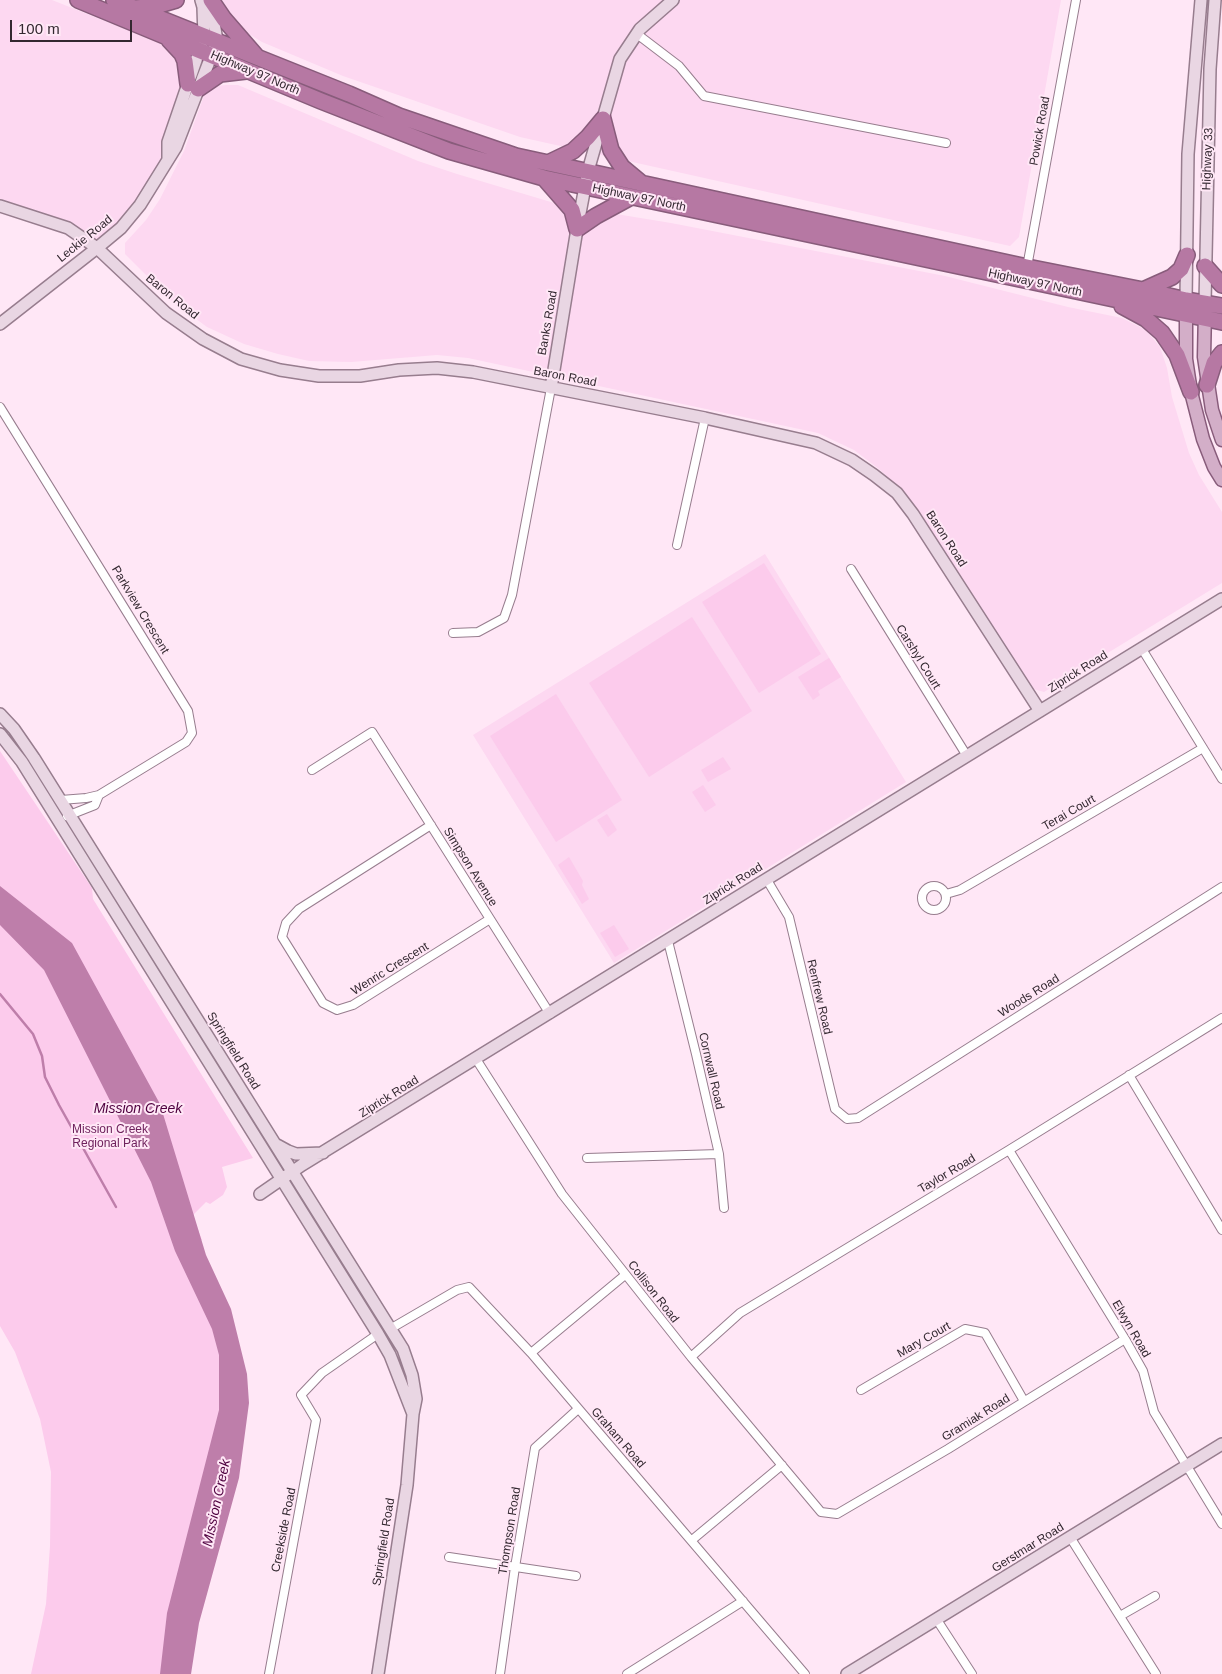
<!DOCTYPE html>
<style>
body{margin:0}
#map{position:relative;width:1222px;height:1674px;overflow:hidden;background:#ffe7f6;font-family:Helvetica,sans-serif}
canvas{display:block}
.scale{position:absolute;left:10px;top:20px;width:122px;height:22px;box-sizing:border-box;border:2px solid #332830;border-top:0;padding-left:6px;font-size:15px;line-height:18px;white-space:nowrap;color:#332830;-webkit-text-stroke:4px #ffe7f6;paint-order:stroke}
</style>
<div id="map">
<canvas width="1222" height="1674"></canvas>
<div class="scale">100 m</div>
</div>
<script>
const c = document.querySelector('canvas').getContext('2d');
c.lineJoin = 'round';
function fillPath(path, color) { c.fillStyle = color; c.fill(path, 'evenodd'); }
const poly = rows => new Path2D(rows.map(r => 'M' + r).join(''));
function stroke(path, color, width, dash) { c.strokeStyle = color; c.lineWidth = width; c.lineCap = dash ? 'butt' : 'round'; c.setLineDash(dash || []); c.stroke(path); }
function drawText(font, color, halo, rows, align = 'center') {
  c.font = font + ' Helvetica,sans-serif'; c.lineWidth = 4; c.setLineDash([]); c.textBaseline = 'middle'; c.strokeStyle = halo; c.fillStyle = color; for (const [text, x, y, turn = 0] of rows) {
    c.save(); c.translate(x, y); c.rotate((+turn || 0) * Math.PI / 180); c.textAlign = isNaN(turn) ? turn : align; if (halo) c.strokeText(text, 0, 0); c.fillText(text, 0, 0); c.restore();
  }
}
fillPath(poly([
 [0,0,52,0,168,46,180,61,183,85,165,152,155,174,134,206,116,227,97,241,67,221,0,201],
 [218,0,1061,0,1019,237,1010,246,520,137,343,76,262,42,241,29],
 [227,85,238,85,418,161,457,174,561,205,671,223,945,276,1068,307,1122,318,1146,330,1160,347,1167,368,1172,397,1189,453,1199,475,1222,512,1222,583,1044,692,1030,688,897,486,879,469,854,450,818,433,468,358,437,355,351,362,309,361,278,354,244,344,207,327,172,301,125,254,125,243,146,220,160,199,184,151,205,93,215,86],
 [765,554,906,782,614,963,473,735]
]), '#fdd8f1');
fillPath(poly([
 [764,563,821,654,759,693,702,602],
 [692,617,752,711,649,777,589,683],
 [829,658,841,677,818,691,820,695,813,700,798,677],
 [556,694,622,800,556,842,490,736],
 [0,751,92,888,93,899,253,1158,222,1167,227,1187,223,1195,210,1204,206,1202,194,1214,194,1219,202,1240,189,1247,219,1345,225,1406,164,1674,31,1674,46,1604,50,1546,51,1472,40,1419,15,1352,0,1326],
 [723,757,731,769,708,782,701,770],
 [703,785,716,805,705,812,692,792],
 [607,814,617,830,608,837,597,820],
 [569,857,583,881,582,885,589,899,582,904,558,865],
 [614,925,629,949,615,957,600,933]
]), '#fccbec');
fillPath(poly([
 [0,886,72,943,160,1104,206,1255,231,1309,247,1374,249,1403,239,1478,199,1623,191,1674,160,1674,167,1613,219,1410,219,1355,212,1329,175,1251,151,1182,44,970,0,925]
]), '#be7eaa');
stroke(poly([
 [0,994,33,1034,42,1056,45,1077,59,1105,116,1207]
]), '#be7eaa', 2.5);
const street = poly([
 [637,34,679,66,704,96,946,143],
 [1027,267,1076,0],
 [0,407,188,711,192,733,186,742,99,795,86,798,61,800],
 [677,545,705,418],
 [851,569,967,756],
 [453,633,478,632,504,618,512,595,551,388],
 [1142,649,1222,779],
 [312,770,372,732,550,1014],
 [67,816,95,805,99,795],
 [431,825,299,909,286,923,282,937,323,1003,337,1010,353,1005,490,919],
 [767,880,789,917,831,1093,835,1109,847,1119,858,1118,1222,887],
 '922 898a12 12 0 1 1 24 0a12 12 0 1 1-24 0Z',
 [946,894,960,890,1203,748],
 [668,941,696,1054,719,1154,724,1208],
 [476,1059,562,1194,691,1357,821,1512,837,1514,948,1449,1125,1339],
 [1129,1075,1222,1230],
 [1009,1150,1125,1339,1143,1371,1154,1412,1222,1524],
 [587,1158,719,1154],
 [390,1329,457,1290,469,1287,531,1353,805,1674],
 [531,1353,625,1275],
 [691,1357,740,1313,1009,1150,1222,1018],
 [861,1390,965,1329,985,1333,1024,1401],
 [1070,1537,1156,1674],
 [692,1540,782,1465],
 [449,1557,576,1576],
 [1120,1616,1155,1596],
 [937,1620,972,1674],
 [269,1674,316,1420,301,1395,322,1373,378,1334],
 [500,1674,515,1567,535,1448,578,1409],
 [627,1674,743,1601]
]);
const secondary = poly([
 [168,159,168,142,204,37,203,7,201,0],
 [0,206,68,228,97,248,166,313,203,339,241,359,280,370,319,376,360,376,399,370,437,368,473,372,705,418,816,443,852,460,874,475,897,493,913,514,1040,711],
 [1186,300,1188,154,1201,0],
 [1205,303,1210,69,1215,0],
 [0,324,97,248,121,228,140,205,176,147,217,41,211,4],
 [551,388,577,229,588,171,620,59,640,29,673,0],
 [0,714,14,729,34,758,403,1349,412,1375,416,1399,413,1414,407,1485,378,1674],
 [0,734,22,762,378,1334,390,1355,413,1414],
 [277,1145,288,1151,296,1154,323,1153],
 [260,1194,302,1165,1222,599],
 [847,1674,1222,1444]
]);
const primary = poly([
 [1186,307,1186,359,1191,392,1203,439,1214,467,1222,480],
 [1205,310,1204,357,1212,410,1222,440]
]);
const highway = poly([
 [78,0,321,101,449,151,544,178,1222,322],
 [114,0,349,94,399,116,516,156,1027,267,1143,290,1186,300,1222,306],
 [211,0,224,19,257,57],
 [137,8,159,5,176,0],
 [169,40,182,54,185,61,188,84],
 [198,89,220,74,246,71],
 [603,119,611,150,622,167,640,182],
 [548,163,573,151,588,137,603,119],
 [544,178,572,210,577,229,596,216,631,197],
 [1205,266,1222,285],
 [1143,290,1172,277,1181,269,1187,255],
 [1122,306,1146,319,1162,333,1177,355,1191,392],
 [1207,385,1214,363,1222,353]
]);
stroke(street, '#977d8e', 10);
stroke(secondary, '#977d8e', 14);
stroke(primary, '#885c7b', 15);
stroke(highway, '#885c7b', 18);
stroke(street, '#fff', 8);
stroke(secondary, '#e9d6e3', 11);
stroke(primary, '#d3aec8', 12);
stroke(highway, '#b678a3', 15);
drawText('12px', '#332830', '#ffe7f6', [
 ["Highway 97 North",255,73,23],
 ["Powick Road",1040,131,-80],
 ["Highway 33",1208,159,-88],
 ["Highway 97 North",639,198,12],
 ["Leckie Road",85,239,-39],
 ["Highway 97 North",1035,283,12],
 ["Baron Road",172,297,39],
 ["Banks Road",548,323,-80],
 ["Baron Road",565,377,11],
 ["Baron Road",946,539,57],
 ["Parkview Crescent",140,610,59],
 ["Carshyl Court",918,657,58],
 ["Ziprick Road",1078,672,-32],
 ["Terai Court",1069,813,-30],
 ["Simpson Avenue",470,867,58],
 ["Ziprick Road",733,884,-32],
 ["Wenric Crescent",390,969,-32],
 ["Woods Road",1029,996,-32],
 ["Renfrew Road",819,997,77],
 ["Springfield Road",233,1051,58],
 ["Cornwall Road",711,1071,77],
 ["Ziprick Road",389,1097,-32],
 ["Taylor Road",947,1174,-31],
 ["Collison Road",653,1292,52],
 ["Elwyn Road",1131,1329,60],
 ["Mary Court",924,1340,-30],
 ["Gramiak Road",976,1418,-32],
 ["Graham Road",618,1438,49],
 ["Creekside Road",284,1530,-79],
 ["Thompson Road",510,1531,-81],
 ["Springfield Road",384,1542,-81],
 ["Gerstmar Road",1028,1548,-32]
]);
drawText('12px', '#6f225d', '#ffe7f6', [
 ["Mission Creek",110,1130],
 ["Regional Park",110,1144]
]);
drawText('italic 14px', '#4e003f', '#ffe7f6', [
 ["Mission Creek",138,1109],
 ["Mission Creek",217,1503,-78]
]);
</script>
